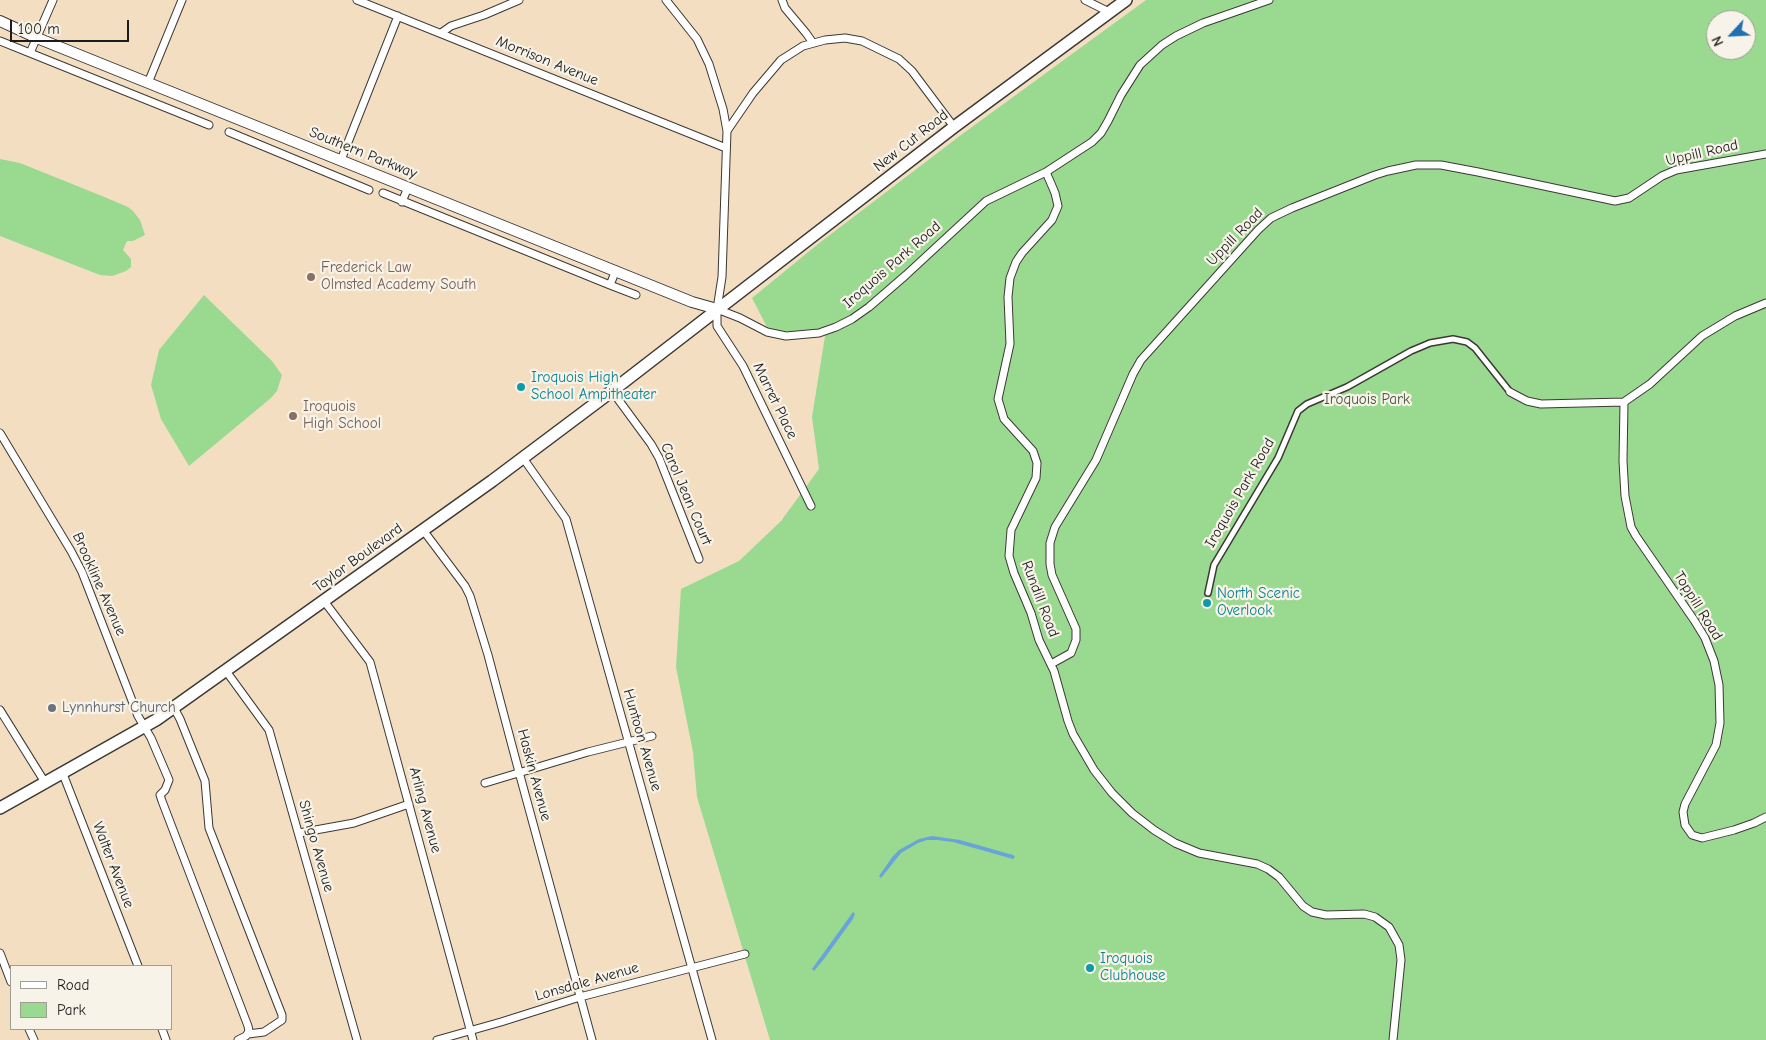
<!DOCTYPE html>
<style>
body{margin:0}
#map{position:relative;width:1766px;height:1040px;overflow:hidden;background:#f3dec2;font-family:"Comic Neue",sans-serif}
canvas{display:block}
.legend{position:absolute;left:10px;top:965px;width:162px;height:65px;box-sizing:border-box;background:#f7f3e8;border:1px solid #9f9d96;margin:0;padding:6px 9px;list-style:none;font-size:15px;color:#1c1c1c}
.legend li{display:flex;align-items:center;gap:10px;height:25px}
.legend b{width:25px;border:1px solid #9f9d96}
.north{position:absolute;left:1706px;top:10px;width:50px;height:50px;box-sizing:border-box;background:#f7f3e8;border:1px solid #9f9d96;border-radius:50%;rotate:245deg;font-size:14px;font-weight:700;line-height:20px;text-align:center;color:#1c1c1c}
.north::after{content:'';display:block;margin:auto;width:18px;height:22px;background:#1f6fb2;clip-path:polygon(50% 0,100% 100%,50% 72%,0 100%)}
.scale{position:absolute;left:10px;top:20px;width:119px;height:22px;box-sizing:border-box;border:2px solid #1c1c1c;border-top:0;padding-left:6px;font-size:15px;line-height:18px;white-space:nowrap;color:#1c1c1c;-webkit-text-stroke:4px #f7f3e8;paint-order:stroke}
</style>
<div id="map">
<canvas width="1766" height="1040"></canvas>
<ul class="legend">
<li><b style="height:6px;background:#fff"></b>Road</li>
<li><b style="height:14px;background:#99da90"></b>Park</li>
</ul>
<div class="north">N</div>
<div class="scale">100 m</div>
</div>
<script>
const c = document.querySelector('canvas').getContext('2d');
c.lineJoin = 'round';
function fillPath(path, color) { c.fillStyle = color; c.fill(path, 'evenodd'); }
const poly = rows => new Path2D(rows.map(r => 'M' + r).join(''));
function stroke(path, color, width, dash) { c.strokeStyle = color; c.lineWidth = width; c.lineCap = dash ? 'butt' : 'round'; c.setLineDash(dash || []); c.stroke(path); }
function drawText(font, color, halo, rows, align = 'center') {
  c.font = font + ' "Comic Neue",sans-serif'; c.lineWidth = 4.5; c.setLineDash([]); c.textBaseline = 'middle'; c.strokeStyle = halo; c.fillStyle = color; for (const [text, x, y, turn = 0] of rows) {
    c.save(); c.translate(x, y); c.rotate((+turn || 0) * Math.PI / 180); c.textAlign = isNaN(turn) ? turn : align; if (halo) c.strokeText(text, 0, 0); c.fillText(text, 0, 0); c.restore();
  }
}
fillPath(poly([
 [1146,0,1766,0,1766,1040,770,1040,697,797,693,752,676,667,681,589,739,561,781,521,819,469,812,417,826,330,808,335,768,329,752,298,818,244,961,135],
 [1716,20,1746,20,1746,50,1716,50],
 [0,159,20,163,102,196,128,207,133,211,140,220,145,235,133,241,127,241,123,250,131,259,131,267,126,271,112,276,100,275,0,236],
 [204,295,272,361,282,375,277,391,271,398,189,466,161,419,151,385,159,350]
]), '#99da90');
fillPath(poly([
 [932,836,960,840,1013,855,1015,857,1013,859,953,842,937,840,927,840,918,843,901,853,881,878,879,876,893,856,899,850,919,839],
 [853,912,855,914,853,919,824,959,814,971,812,969]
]), '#6aa3d9');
const pedestrian = poly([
 [1208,593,1214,565,1278,458,1298,411,1307,404,1347,387,1411,351,1430,343,1453,339,1467,342,1475,348,1510,392]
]);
const minor = poly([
 [53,0,30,53,209,125],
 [357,0,726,148],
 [666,0,697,39,709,64,723,109,727,131,722,277,717,309,717,326,743,366,811,506],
 [782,0,785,8,806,33,813,43],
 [1085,0,1109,12],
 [441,33,451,26,484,15,519,0],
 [0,41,30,53],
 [148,83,182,0],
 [727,131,753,93,781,60,803,46,825,40,845,38,862,41,899,59,912,71,954,127],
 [229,132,369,190],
 [341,160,398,16],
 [1046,172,1055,193,1058,206,1052,220,1022,253,1016,262,1010,278,1008,297,1010,344,998,399,1004,419,1033,451,1037,463,1036,478,1011,530,1009,556,1014,573,1031,613,1039,640,1054,671,1068,721,1073,734,1094,770,1112,793,1132,813,1154,830,1175,843,1199,853,1257,864,1268,869,1279,877,1303,906,1312,912,1326,915,1364,914,1375,917,1389,927,1399,945,1401,960,1393,1040],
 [383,193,610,285,616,270],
 [402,202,408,187],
 [610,285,636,295],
 [717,309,740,318,767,332,786,336,819,333,836,327,852,319,869,307,906,275,986,201,1046,172,1092,142,1101,133,1108,121,1121,95,1140,65,1162,45,1176,36,1203,23,1269,0],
 [612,391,651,444,659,458,699,559],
 [1510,392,1527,401,1541,404,1624,402,1650,384,1702,336,1735,316,1766,303],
 [1624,402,1623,461,1625,496,1631,527,1636,536,1694,620,1705,638,1714,661,1719,685,1720,723,1716,745,1685,804,1683,812,1685,825,1692,835,1702,838,1734,830,1754,823,1766,817],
 [0,433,71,551,82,572,138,716,151,738,169,780,165,790,160,795,162,801,248,1026,249,1031,246,1036,238,1040],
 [523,458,566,519,712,1040],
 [423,530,465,586,470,596,488,655,519,772,592,1040],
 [324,601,370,662,473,1040],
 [1051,664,1071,653,1076,640,1076,629,1052,575,1050,564,1050,543,1055,527,1096,460,1133,374,1141,360,1258,230,1271,218,1292,208,1375,175,1388,171,1416,165,1441,165,1478,172,1615,201,1629,198,1662,176,1676,170,1766,154],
 [226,671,269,730,357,1040],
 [174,708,180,719,205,781,209,828,282,1015,282,1020,264,1032,248,1034],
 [0,710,46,784],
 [63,774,138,966],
 [485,783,588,752,652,736],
 [299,833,354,823,409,804],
 [0,953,11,982],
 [29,1029,34,1040],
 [162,1029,166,1040],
 [437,1040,501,1022,580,997,745,954]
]);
const secondary = poly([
 [0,21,37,38,692,302,717,309]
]);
const primary = poly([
 [0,808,156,720,492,481,612,391,954,127,1126,0]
]);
stroke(pedestrian, '#3c3935', 8);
stroke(minor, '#3c3935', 9);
stroke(secondary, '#3c3935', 12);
stroke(primary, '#3c3935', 14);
stroke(pedestrian, '#fff', 5);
stroke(minor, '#fff', 7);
stroke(secondary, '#fff', 10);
stroke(primary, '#fff', 11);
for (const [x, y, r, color] of [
 [311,277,5,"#8d6e63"],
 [521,387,5,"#0f9aa8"],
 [293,416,5,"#8d6e63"],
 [1207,603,5,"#0f9aa8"],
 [52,708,5,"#6b7280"],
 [1090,968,5,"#0f9aa8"]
]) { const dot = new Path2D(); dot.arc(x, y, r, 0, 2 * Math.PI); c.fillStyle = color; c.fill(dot); stroke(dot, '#f7f3e8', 2); }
drawText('15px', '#1c1c1c', '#f7f3e8', [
 ["Morrison Avenue",547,61,22],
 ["New Cut Road",911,141,-38],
 ["Southern Parkway",363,153,22],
 ["Uppill Road",1702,153,-13],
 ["Uppill Road",1235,237,-46],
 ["Iroquois Park Road",892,265,-41],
 ["Marret Place",775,401,64],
 ["Iroquois Park Road",1240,493,-60],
 ["Carol Jean Court",686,494,67],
 ["Taylor Boulevard",358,558,-36],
 ["Brookline Avenue",99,584,66],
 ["Rundill Road",1040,599,69],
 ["Toppill Road",1698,606,58],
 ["Huntoon Avenue",642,740,74],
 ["Haskin Avenue",534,775,75],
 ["Arling Avenue",425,810,75],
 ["Shingo Avenue",316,846,74],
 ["Walter Avenue",113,865,69],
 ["Lonsdale Avenue",587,982,-16]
]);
drawText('15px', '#785e54', '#f7f3e8', [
 ["Frederick Law",321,268],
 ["Olmsted Academy South",321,285],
 ["Iroquois",303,407],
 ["High School",303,424]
], 'left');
drawText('15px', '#0d838f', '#f7f3e8', [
 ["Iroquois High",531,378],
 ["School Ampitheater",531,395],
 ["North Scenic",1217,594],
 ["Overlook",1217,611],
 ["Iroquois",1100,959],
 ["Clubhouse",1100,976]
], 'left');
drawText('15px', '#42553f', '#f7f3e8', [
 ["Iroquois Park",1367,400]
]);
drawText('15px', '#5b616d', '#f7f3e8', [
 ["Lynnhurst Church",62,708]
], 'left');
</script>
